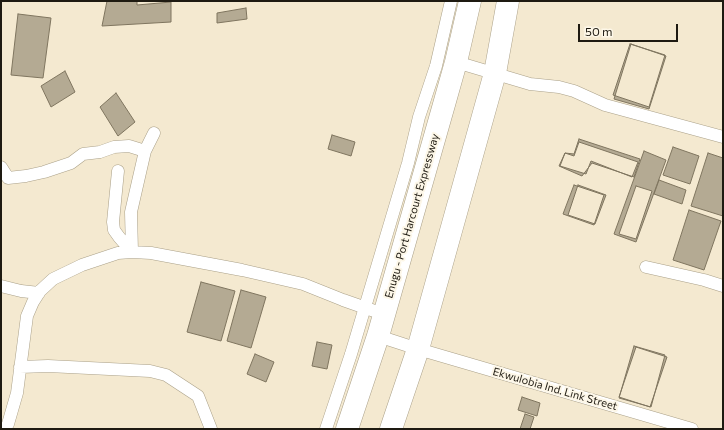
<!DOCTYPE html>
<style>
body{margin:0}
#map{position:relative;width:724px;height:430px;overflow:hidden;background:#f4e9d0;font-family:Commissioner,sans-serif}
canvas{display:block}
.frame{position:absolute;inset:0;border:2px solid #1e1a11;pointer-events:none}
.scale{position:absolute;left:578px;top:24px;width:100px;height:18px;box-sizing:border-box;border:2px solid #1e1a11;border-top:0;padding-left:5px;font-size:12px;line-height:14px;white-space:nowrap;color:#1e1a11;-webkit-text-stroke:3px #fdf7e8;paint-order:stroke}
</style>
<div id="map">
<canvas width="724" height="430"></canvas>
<div class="frame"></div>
<div class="scale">50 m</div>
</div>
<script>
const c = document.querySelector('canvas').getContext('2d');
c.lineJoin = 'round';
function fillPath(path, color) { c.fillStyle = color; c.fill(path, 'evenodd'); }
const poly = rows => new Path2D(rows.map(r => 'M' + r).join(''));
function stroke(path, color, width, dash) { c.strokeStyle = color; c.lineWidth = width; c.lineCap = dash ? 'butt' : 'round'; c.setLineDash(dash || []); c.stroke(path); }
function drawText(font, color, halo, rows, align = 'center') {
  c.font = font + ' Commissioner,sans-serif'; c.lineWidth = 4; c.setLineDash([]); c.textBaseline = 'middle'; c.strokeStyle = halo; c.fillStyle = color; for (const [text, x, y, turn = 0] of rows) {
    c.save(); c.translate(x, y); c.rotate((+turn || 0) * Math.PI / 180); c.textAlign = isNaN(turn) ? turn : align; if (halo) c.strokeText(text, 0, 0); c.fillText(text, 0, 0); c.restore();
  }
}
const building = poly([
 [107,1,137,1,137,5,171,2,171,22,102,26,107,1],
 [246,8,247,19,217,23,217,13,246,8],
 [18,14,51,18,43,78,11,75,18,14],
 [630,44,665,55,649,107,613,95,630,44],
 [631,44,666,56,649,109,614,99,631,44],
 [65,71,75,92,51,107,41,86,65,71],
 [116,93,135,122,118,136,100,107,116,93],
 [332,135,355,142,351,156,328,149,332,135],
 [579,139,640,159,634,177,592,163,582,176,559,166,565,153,574,154,579,139],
 [579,142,638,162,632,177,591,161,586,174,560,166,565,153,574,156,579,142],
 [673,147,699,156,690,184,663,175,673,147],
 [644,151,666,160,636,242,614,234,644,151],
 [708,153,723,158,723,216,691,206,708,153],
 [659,180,686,190,682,204,654,194,659,180],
 [574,185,604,195,594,225,563,214,574,185],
 [578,185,606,195,595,224,568,215,578,185],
 [636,186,652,191,636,239,619,234,636,186],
 [689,210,721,221,704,270,673,260,689,210],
 [201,282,235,291,221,341,187,332,201,282],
 [241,290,266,297,251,348,227,341,241,290],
 [317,342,332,345,327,369,312,366,317,342],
 [634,346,665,355,651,407,619,398,634,346],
 [636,347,667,357,650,407,619,397,636,347],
 [255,354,274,362,266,382,247,374,255,354],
 [522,397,540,403,537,416,518,410,522,397],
 [525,414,534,417,530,429,520,429,525,414]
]);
fillPath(building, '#b4aa93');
stroke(building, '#7f755f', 1);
const street = poly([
 [456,62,530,84,559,87,574,91,605,105,723,137],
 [1,167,8,178,26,176,44,172,71,163,83,154,100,152,114,147,129,146,145,151],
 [118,171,113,222,114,230,119,237,132,252],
 [132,252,131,212,145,151,154,133],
 [646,267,704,280,723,286],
 [1,286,21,291,39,293],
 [378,336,418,349,692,429],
 [20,367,48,366,150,371,166,375,198,396,211,429],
 [5,429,8,424,17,393,27,316,33,302,40,291,53,279,82,265,118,253,132,252,151,253,242,270,303,284,343,300,383,314],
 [326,429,351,354,408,163,419,117,436,66,451,1]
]);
const highway = poly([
 [347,429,378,336,445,101,456,62,470,1],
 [391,429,418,349,495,73,508,1]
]);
stroke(street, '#aaa088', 13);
stroke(highway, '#aaa088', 23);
stroke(street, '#fff', 12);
stroke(highway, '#fff', 22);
drawText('11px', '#1e1a11', '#fdf7e8', [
 ["Enugu - Port Harcourt Expressway",412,216,-74],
 ["Ekwulobia Ind. Link Street",555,389,16]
]);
</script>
